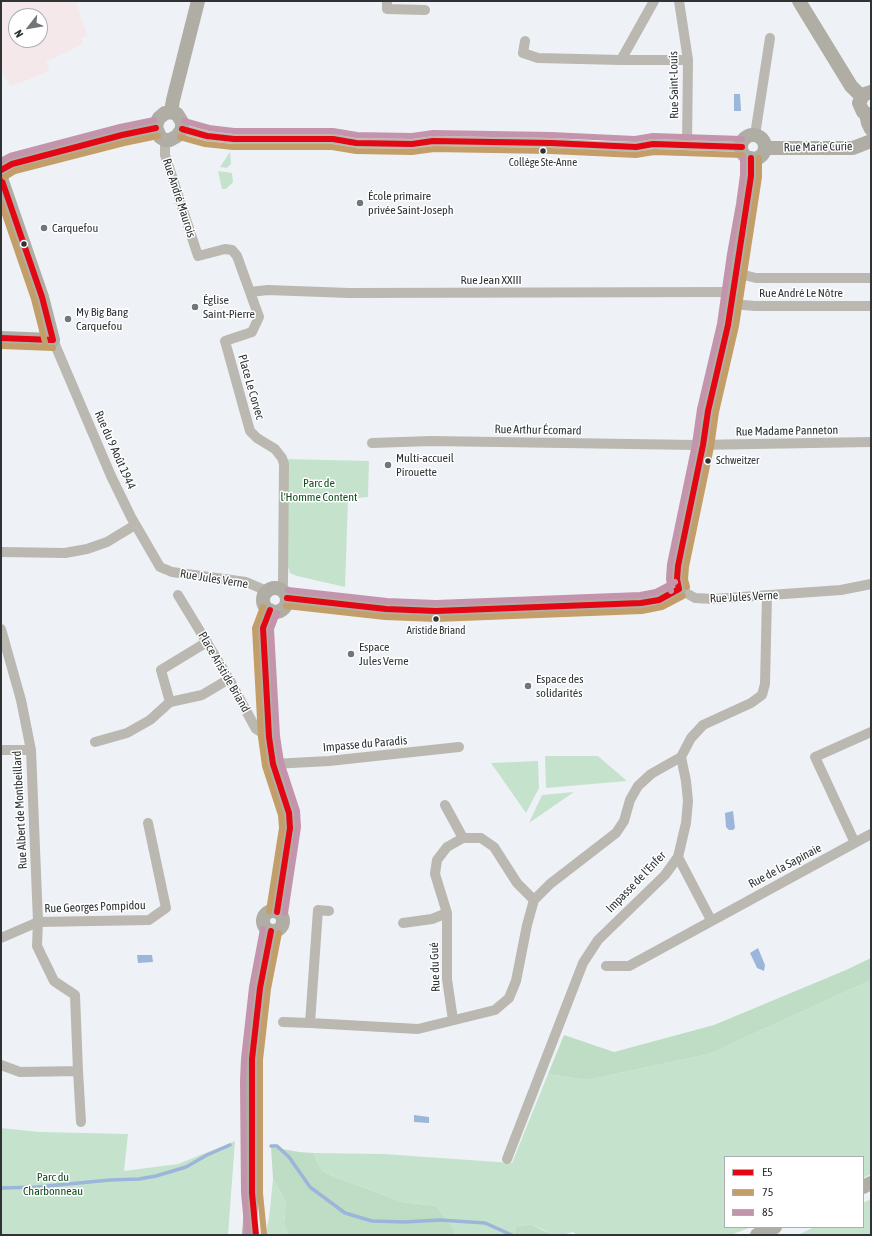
<!DOCTYPE html>
<meta charset="utf-8">
<style>
body{margin:0}
#map{position:relative;width:872px;height:1236px;overflow:hidden;background:#eef2f6;font-family:"Asap Condensed",sans-serif}
canvas{display:block}
.frame{position:absolute;inset:0;border:2px solid #2f3335;pointer-events:none}
.legend{position:absolute;left:724px;top:1156px;width:140px;height:72px;box-sizing:border-box;background:#fff;border:1px solid #acadae;margin:0;padding:5px 7px;list-style:none;font-size:12px;color:#2f3335}
.legend li{display:flex;align-items:center;gap:8px;height:20px}
.legend b{width:20px;border:1px solid #acadae}
.north{position:absolute;left:8px;top:8px;width:40px;height:40px;box-sizing:border-box;background:#fff;border:1px solid #acadae;border-radius:50%;rotate:239deg;font-size:11px;font-weight:700;line-height:16px;text-align:center;color:#2f3335}
.north::after{content:'';display:block;margin:auto;width:14px;height:18px;background:#727679;clip-path:polygon(50% 0,100% 100%,50% 72%,0 100%)}
</style>
<div id="map">
<canvas width="872" height="1236"></canvas>
<div class="frame"></div>
<ul class="legend">
<li><b style="height:5px;background:#e30613"></b>E5</li>
<li><b style="height:5px;background:#c39e68"></b>75</li>
<li><b style="height:5px;background:#c494ac"></b>85</li>
</ul>
<div class="north">N</div>
</div>
<script>
const c = document.querySelector('canvas').getContext('2d');
c.lineJoin = 'round';
function fillPath(path, color) { c.fillStyle = color; c.fill(path, 'evenodd'); }
const poly = rows => new Path2D(rows.map(r => 'M' + r).join(''));
function stroke(path, color, width, dash) { c.strokeStyle = color; c.lineWidth = width; c.lineCap = dash ? 'butt' : 'round'; c.setLineDash(dash || []); c.stroke(path); }
function drawText(font, color, halo, rows, align = 'center') {
  c.font = font + ' "Asap Condensed",sans-serif'; c.lineWidth = 3; c.setLineDash([]); c.textBaseline = 'middle'; c.strokeStyle = halo; c.fillStyle = color; for (const [text, x, y, turn = 0] of rows) {
    c.save(); c.translate(x, y); c.rotate((+turn || 0) * Math.PI / 180); c.textAlign = isNaN(turn) ? turn : align; if (halo) c.strokeText(text, 0, 0); c.fillText(text, 0, 0); c.restore();
  }
}
fillPath(poly([
 [1,1,76,1,87,36,81,38,83,44,46,62,50,70,23,82,10,86,1,69],
 [16,16,40,16,40,40,16,40]
]), '#f5e8ea');
fillPath(poly([
 [230,152,231,164,227,168,220,167],
 [218,171,232,173,233,182,226,189,222,189],
 [287,459,369,461,368,497,348,499,345,587,297,576,290,573,287,564],
 [545,756,598,756,627,781,546,788],
 [538,761,539,788,526,813,491,763],
 [574,792,529,823,542,795],
 [871,980,871,1174,863,1178,863,1157,725,1157,725,1227,751,1227,731,1235,577,1235,573,1232,562,1235,554,1235,531,1224,516,1227,514,1235,454,1235,454,1229,436,1206,402,1202,335,1177,322,1171,313,1153,384,1154,512,1163,548,1074,587,1080,709,1054],
 [1,1128,40,1132,128,1134,124,1171,178,1164,235,1141,228,1235,1,1235],
 [273,1179,286,1202,284,1224,289,1235,265,1235,269,1218],
 [871,1199,871,1235,798,1235,814,1227,863,1227,863,1203]
]), '#c5e3cc');
fillPath(poly([
 [871,958,871,980,709,1054,587,1080,548,1074,564,1035,614,1052,714,1025,846,970],
 [271,1147,299,1152,313,1153,322,1171,335,1177,402,1202,436,1206,454,1229,454,1235,289,1235,284,1224,286,1202,273,1179],
 [531,1224,542,1230,554,1235,514,1235,516,1227]
]), '#beddc4');
fillPath(poly([
 [734,94,740,94,741,111,734,111],
 [733,811,735,828,733,830,729,830,726,827,725,813],
 [758,948,765,965,764,971,757,968,750,953],
 [137,955,152,955,153,962,138,963],
 [414,1115,429,1117,429,1123,414,1122]
]), '#9bb5db');
stroke(poly([
 [271,1146,277,1146,289,1157,310,1187,345,1213,372,1221,405,1222,440,1220,485,1223,512,1235],
 [1,1188,37,1187,110,1180,139,1179,156,1176,186,1167,207,1155,230,1145]
]), '#9bb5db', 3.5);
stroke(poly([
 [387,1,387,9,425,10],
 [679,1,688,60,687,145],
 [525,41,523,53,538,58,621,60,688,60],
 [621,60,654,1],
 [182,129,207,136,234,139,333,139,356,143,412,144,421,143,433,141,551,143,596,146,636,147,653,144,687,145,742,147],
 [755,135,770,38],
 [165,140,165,155,198,256,225,249,232,250,237,256,259,317,252,332,225,341,250,431,257,438,275,449,282,458,284,464,283,584,281,589],
 [736,273,756,278,871,278],
 [250,292,268,290,349,293,733,292],
 [732,304,755,306,871,306],
 [53,340,111,476,131,517,160,567,172,572,246,582,260,588,266,592],
 [372,443,431,441,696,445,871,442],
 [1,552,65,553,87,549,107,542,135,525],
 [679,589,695,598,713,599,841,590,871,584],
 [178,595,229,679,256,729,269,737],
 [1,629,21,700,31,750,38,922,37,946,54,981,75,995,78,1071,20,1072,1,1065],
 [170,702,161,670,207,642],
 [95,742,127,733,150,720,170,702,202,695,229,679],
 [1,750,31,750],
 [273,764,329,761,459,747],
 [445,805,463,838],
 [855,843,815,757,871,732],
 [678,857,711,920],
 [329,911,318,910,310,1023,418,1029,495,1010,509,998,516,981,527,925,534,900,550,884,616,833,624,821,630,800,638,786,651,774,681,757],
 [403,923,432,919,447,913],
 [1,938,38,922,149,920,166,908,148,823],
 [606,966,629,966,871,834],
 [453,1020,447,979,447,913,435,874,437,860,447,847,463,838,481,838,494,847,517,883,534,900],
 [283,1022,310,1023],
 [78,1071,81,1122],
 [507,1159,583,963,598,940,665,875,678,857,686,823,688,801,686,781,681,757,691,738,703,725,751,703,762,695,765,684,767,596]
]), '#bab8b0', 10);
stroke(poly([
 [799,1,851,86,862,97],
 [871,92,865,94,862,97,859,103,863,112,871,115],
 [171,112,173,100,198,1],
 [171,112,177,114,182,122,182,129,177,136,170,140,165,140,160,137,158,132,156,128,157,122,159,118,165,113,171,112],
 [866,114,868,123,871,129],
 '741 147a12 12 0 1 1 24 0a12 12 0 1 1-24 0Z',
 [765,148,853,148,871,141],
 [1,170,12,164,122,135,156,128],
 [1,178,42,297,53,340,1,338],
 '263 600a12 12 0 1 1 24 0a12 12 0 1 1-24 0Z',
 [287,598,386,609,436,611,563,607,617,603,641,603,659,600,679,589,677,579,678,566,703,445,708,411,728,325,738,255,747,205,751,176,751,158],
 [270,610,263,628,269,737,273,764,289,813,290,828,277,912],
 '263 921a10 10 0 1 1 20 0a10 10 0 1 1-20 0Z',
 [863,1187,871,1183],
 [249,1235,252,1193,251,1081,252,1059,260,988,271,931],
 [757,1235,775,1227]
]), '#afada4', 14);
stroke(poly([
 [182,129,207,136,234,139,333,139,356,143,412,144,433,141,551,143,636,147,653,144,742,147],
 [1,170,12,164,122,135,156,128],
 [1,178,42,297,53,340],
 [1,338,53,340],
 [679,589,677,579,678,566,703,445,708,411,728,325,751,176,751,158],
 [287,598,386,609,436,611,641,603,659,600,679,589],
 [270,610,263,628,269,737,273,764,289,813,290,828,277,912],
 [256,1235,252,1193,252,1059,260,988,271,931]
]), '#e30613', 6);
stroke(poly([
 [180,137,205,144,233,147,332,147,356,151,412,152,434,149,551,151,636,155,654,152,742,155],
 [5,177,15,171,124,143,158,136],
 [1,203,34,299,45,342],
 [1,346,53,348],
 [687,587,685,579,686,567,711,447,716,412,736,326,759,177,759,158],
 [286,606,385,617,436,619,642,611,662,607,683,596],
 [263,607,255,628,261,737,265,766,281,815,282,828,269,911],
 [264,1234,260,1193,260,1060,268,989,279,933]
]), '#c39e68', 6);
stroke(poly([
 [184,121,209,128,234,131,333,131,357,135,412,136,433,133,551,135,635,139,653,136,742,139],
 [1,161,10,156,120,127,154,120],
 [288,590,387,601,436,603,640,595,656,592,675,582],
 [671,591,669,579,670,564,695,444,700,409,720,324,730,254,739,204,743,175,743,158],
 [277,613,271,629,277,736,281,762,297,811,298,827,285,913],
 [248,1235,244,1193,243,1081,244,1059,252,987,263,929]
]), '#c494ac', 6);
for (const [x, y, r, color] of [
 [543,151,3.5,"#2f3335"],
 [360,203,4,"#727679"],
 [44,228,4,"#727679"],
 [24,244,3.5,"#2f3335"],
 [195,307,4,"#727679"],
 [68,319,4,"#727679"],
 [708,461,3.5,"#2f3335"],
 [388,465,4,"#727679"],
 [436,619,3.5,"#2f3335"],
 [351,654,4,"#727679"],
 [528,686,4,"#727679"]
]) { const dot = new Path2D(); dot.arc(x, y, r, 0, 2 * Math.PI); c.fillStyle = color; c.fill(dot); stroke(dot, '#fff', 1.5); }
drawText('11px', '#2f3335', '#fff', [
 ["Collège Ste-Anne",543,163],
 ["Schweitzer",716,461,"left"],
 ["Aristide Briand",436,631]
]);
drawText('12px', '#2f3335', '#fff', [
 ["Rue Saint-Louis",674,85,-91],
 ["Rue Marie Curie",818,147,-1],
 ["Rue André Maurois",179,198,72],
 ["Rue Jean XXIII",491,280],
 ["Rue André Le Nôtre",801,293],
 ["Place Le Corvec",251,387,74],
 ["Rue Arthur Écomard",538,430,1],
 ["Rue Madame Panneton",787,431,-1],
 ["Rue du 9 Août 1944",115,450,66],
 ["Rue Jules Verne",214,579,9],
 ["Rue Jules Verne",744,597,-3],
 ["Place Aristide Briand",224,672,60],
 ["Impasse du Paradis",365,744,-5],
 ["Rue Albert de Montbeillard",20,810,-93],
 ["Rue de la Sapinaie",785,866,-28],
 ["Impasse de l'Enfer",636,882,-46],
 ["Rue Georges Pompidou",95,907,-2],
 ["Rue du Gué",435,967,-92]
]);
drawText('12px', '#2f3335', '#fff', [
 ["École primaire",368,196],
 ["privée Saint-Joseph",368,210],
 ["Carquefou",52,228],
 ["Église",203,300],
 ["Saint-Pierre",203,314],
 ["My Big Bang",76,312],
 ["Carquefou",76,326],
 ["Multi-accueil",396,458],
 ["Pirouette",396,472],
 ["Espace",359,647],
 ["Jules Verne",359,661],
 ["Espace des",536,679],
 ["solidarités",536,693]
], 'left');
drawText('12px', '#134d21', '#fff', [
 ["Parc de",319,483],
 ["l'Homme Content",319,497],
 ["Parc du",53,1177],
 ["Charbonneau",53,1191]
]);
</script>
